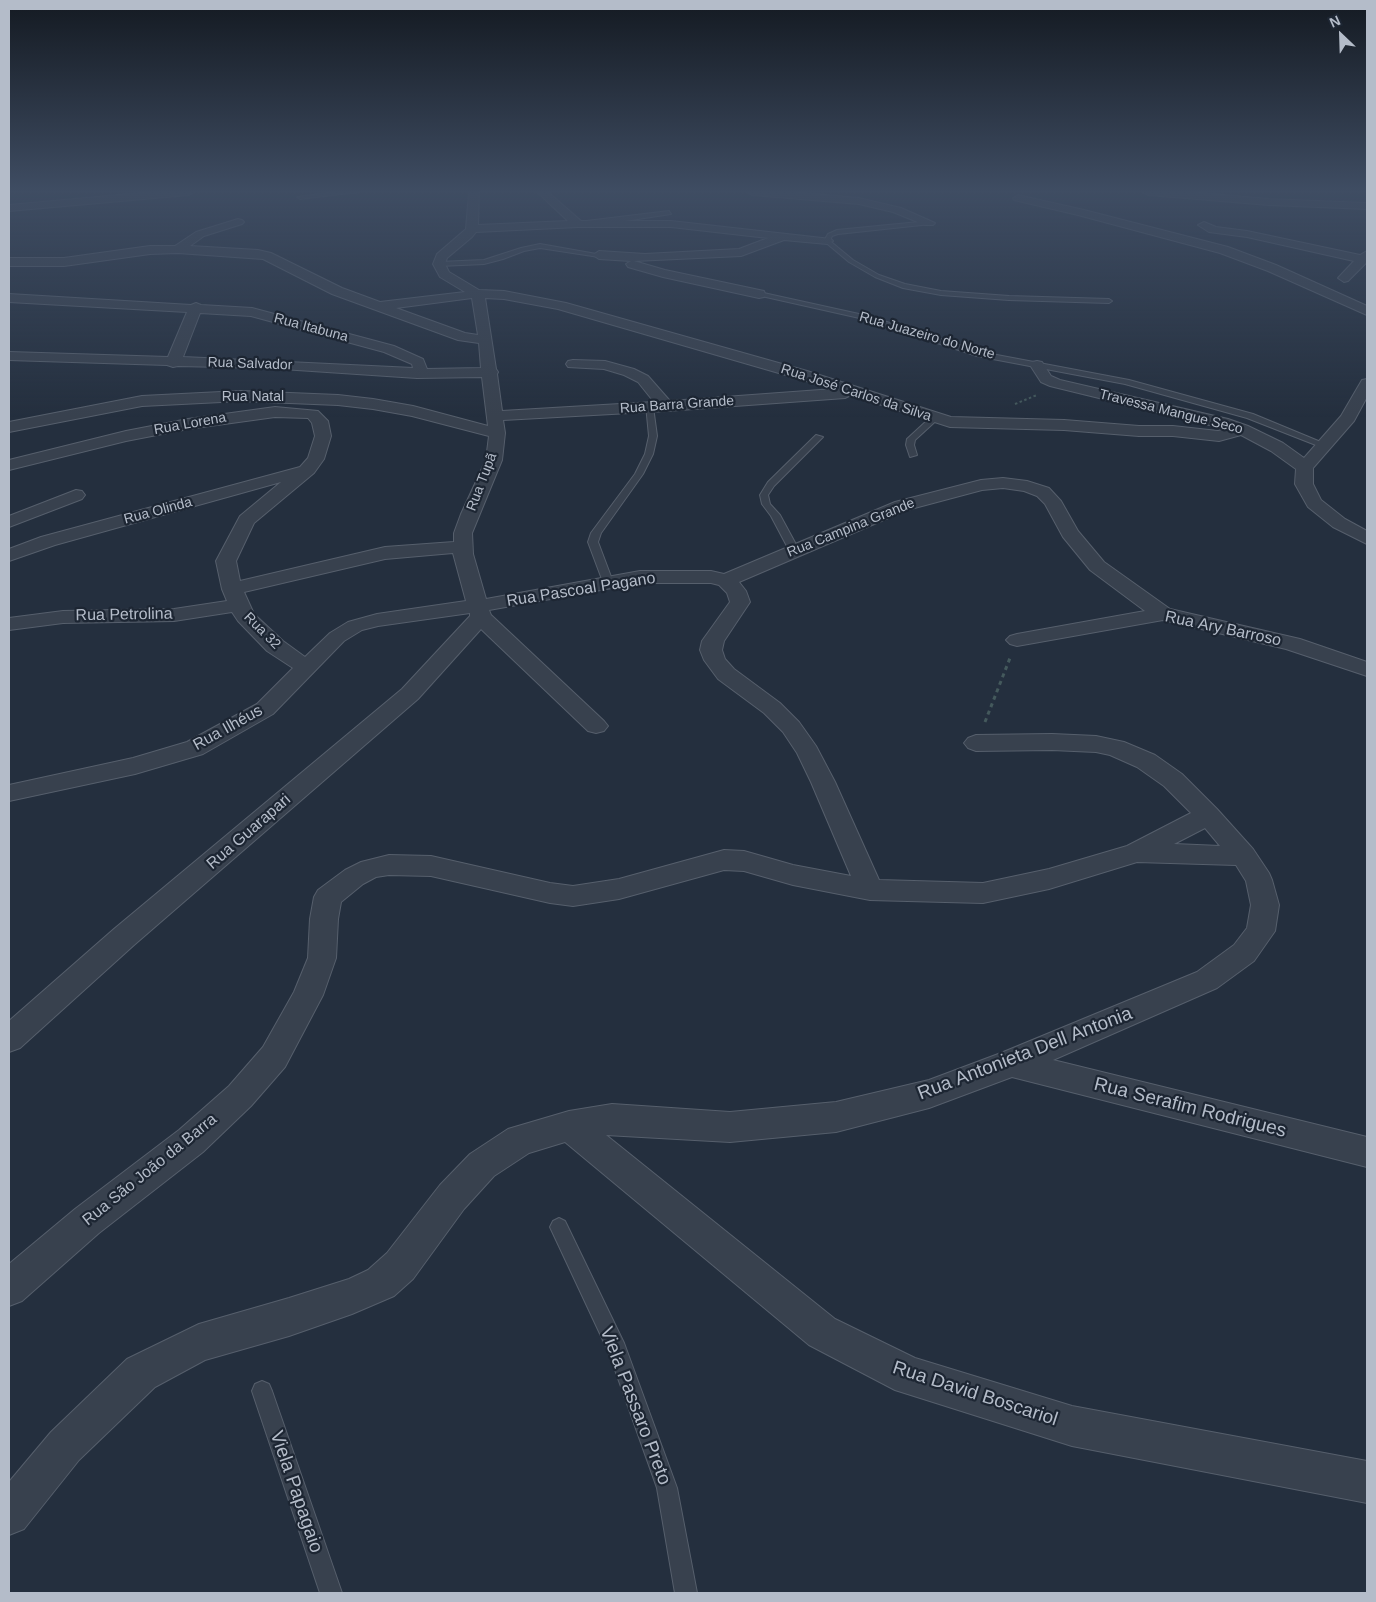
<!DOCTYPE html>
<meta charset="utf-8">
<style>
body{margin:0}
#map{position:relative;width:1376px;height:1602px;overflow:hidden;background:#242f3e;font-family:Helvetica,sans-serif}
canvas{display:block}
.frame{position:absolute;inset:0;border:10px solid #b4bcc9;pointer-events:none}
.north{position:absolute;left:1316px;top:10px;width:50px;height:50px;-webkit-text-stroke:4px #1d2633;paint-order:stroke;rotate:336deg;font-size:14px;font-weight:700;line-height:20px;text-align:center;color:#b4bcc9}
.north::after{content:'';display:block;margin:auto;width:18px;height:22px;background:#b4bcc9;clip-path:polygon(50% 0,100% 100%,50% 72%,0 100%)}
</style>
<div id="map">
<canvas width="1376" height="1602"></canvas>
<div class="frame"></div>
<div class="north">N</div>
</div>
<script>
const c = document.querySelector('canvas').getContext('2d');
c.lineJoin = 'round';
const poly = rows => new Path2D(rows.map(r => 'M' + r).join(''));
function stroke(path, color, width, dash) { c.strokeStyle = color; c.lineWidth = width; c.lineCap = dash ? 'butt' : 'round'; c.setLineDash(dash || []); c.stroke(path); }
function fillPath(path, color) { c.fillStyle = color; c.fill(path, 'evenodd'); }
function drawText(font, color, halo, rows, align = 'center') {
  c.font = font + ' Helvetica,sans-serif'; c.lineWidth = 4.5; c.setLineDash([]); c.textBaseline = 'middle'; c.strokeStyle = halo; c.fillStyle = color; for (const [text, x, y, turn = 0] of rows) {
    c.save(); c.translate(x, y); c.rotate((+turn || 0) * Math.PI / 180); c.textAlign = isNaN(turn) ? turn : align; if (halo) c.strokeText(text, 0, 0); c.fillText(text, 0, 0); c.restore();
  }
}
const service = poly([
 [336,192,359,192,300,199,297,197,336,192],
 [669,211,671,214,625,221,581,224,578,222,669,211],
 [929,221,931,224,838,234,832,236,830,241,853,260,879,275,905,284,941,291,1009,296,1109,299,1112,301,1109,303,1009,300,941,295,903,288,875,277,849,262,824,241,828,234,837,230,929,221],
 [540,244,602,255,599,257,540,248,524,251,503,259,484,264,439,266,436,264,439,262,484,260,521,248,540,244],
 [759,292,868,316,981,352,1129,380,1253,414,1328,445,1321,447,1247,418,1125,384,977,356,864,319,757,295,756,294,759,292],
 [646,405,653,407,657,436,653,454,643,474,601,533,598,542,613,582,608,585,603,582,588,542,591,533,635,474,645,454,649,436,646,405],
 [932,416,939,418,915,440,914,445,917,455,910,457,906,445,907,439,932,416],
 [816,435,823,437,774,486,768,495,770,504,780,515,799,550,794,553,789,550,771,516,762,504,760,495,768,482,816,435],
 [559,1218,565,1221,624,1343,677,1488,697,1593,675,1593,657,1488,609,1353,550,1227,553,1221,559,1218],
 [262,1381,269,1384,272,1391,342,1593,320,1593,252,1391,255,1384,262,1381]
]);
const minor = poly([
 [151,192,194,192,189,195,9,211,9,205,151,192],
 [469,192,479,192,478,225,568,221,537,192,548,192,581,221,671,221,831,239,833,241,827,244,784,240,741,256,634,261,665,270,764,291,765,294,764,297,759,298,663,277,628,267,626,264,631,261,599,259,593,255,599,251,645,254,739,249,768,238,671,227,578,227,476,232,472,237,447,258,445,264,449,272,479,290,504,291,566,303,807,371,951,417,1064,420,1139,426,1173,426,1218,431,1226,429,1050,386,1041,382,1030,365,1032,362,1037,361,1042,362,1051,376,1060,380,1228,419,1248,426,1283,443,1304,458,1341,416,1362,380,1367,379,1367,397,1354,421,1313,468,1313,484,1321,500,1345,519,1367,531,1367,544,1333,527,1308,507,1295,484,1296,469,1271,451,1241,435,1219,441,1173,436,1139,436,1064,430,950,427,851,395,845,398,666,411,503,420,505,433,502,460,472,533,473,554,486,599,640,571,711,571,724,574,895,502,981,480,1003,478,1027,481,1049,488,1061,501,1078,531,1104,562,1170,609,1300,639,1367,662,1367,676,1286,649,1163,620,1017,646,1010,644,1006,640,1010,636,1017,634,1145,611,1090,570,1063,537,1045,504,1037,496,1024,491,1003,488,982,490,907,510,739,582,746,591,750,602,724,641,722,650,725,659,734,669,780,703,799,722,816,746,835,782,879,880,983,883,1049,869,1127,846,1191,813,1164,786,1137,767,1110,755,1096,752,1052,750,976,751,968,748,964,743,968,738,976,735,1052,734,1096,736,1124,742,1155,755,1182,774,1217,809,1253,849,1269,873,1272,880,1279,905,1275,931,1254,961,1217,988,1053,1060,1367,1137,1367,1167,1012,1077,929,1108,836,1132,730,1142,606,1135,835,1319,915,1358,1072,1406,1367,1461,1367,1503,1072,1446,895,1390,809,1345,565,1142,529,1153,494,1176,464,1209,413,1279,394,1296,352,1314,289,1336,205,1360,155,1387,79,1460,24,1529,9,1535,9,1482,51,1432,127,1359,199,1324,289,1298,349,1279,368,1270,387,1253,440,1185,470,1154,508,1129,569,1111,612,1104,730,1112,836,1102,929,1080,1001,1053,1197,972,1234,945,1247,928,1251,905,1246,881,1236,865,1137,862,1049,889,983,903,870,900,793,885,744,871,724,870,619,899,573,906,550,903,431,876,389,875,376,877,363,884,341,902,338,919,336,958,323,995,285,1067,251,1106,203,1152,99,1233,22,1301,9,1306,9,1264,75,1209,179,1130,229,1086,263,1047,294,992,308,958,310,919,314,897,318,890,345,870,361,862,389,855,431,856,550,883,573,886,619,879,724,850,744,851,793,865,851,876,811,782,797,753,783,732,764,713,718,679,704,660,700,650,702,641,730,602,727,593,719,585,711,583,640,583,489,610,491,615,604,721,608,726,604,731,596,733,588,731,481,629,418,699,134,945,20,1048,9,1052,9,1021,114,929,402,689,470,616,470,613,378,626,362,630,344,641,273,714,203,754,135,774,9,801,9,785,133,758,187,742,257,704,293,668,267,651,238,621,232,612,174,621,63,623,9,630,9,618,63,611,174,609,227,601,222,589,216,561,240,516,281,482,55,545,9,561,9,549,41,537,300,467,308,458,315,436,312,423,308,418,275,417,188,429,126,441,9,470,9,460,126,431,188,419,275,407,318,411,328,421,331,436,324,459,314,473,254,523,236,561,240,581,385,547,454,542,454,533,461,514,486,460,489,436,412,416,373,409,338,405,241,401,142,406,9,432,9,422,142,396,241,391,338,395,373,399,413,406,488,426,482,377,417,378,267,368,178,366,173,367,167,365,9,360,9,352,168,357,187,312,9,302,9,294,191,305,196,303,201,305,252,308,394,346,423,359,427,369,481,368,479,343,458,340,332,294,263,259,178,253,150,254,64,266,9,266,9,258,64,258,150,246,175,246,196,232,238,219,242,220,244,222,242,224,204,236,190,246,258,250,271,253,342,288,380,302,465,292,440,277,433,264,437,254,466,229,469,192],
 [472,298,478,335,465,333,396,308,472,298],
 [485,298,504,299,558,309,834,389,670,401,648,376,634,369,605,361,573,360,568,361,566,364,568,367,604,369,624,375,638,382,654,402,502,411,497,374,498,372,496,369,485,298],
 [200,313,251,316,384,352,412,364,413,368,183,357,200,313],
 [453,553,466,601,377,614,348,622,330,633,305,657,283,641,254,614,244,592,385,559,453,553],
 [1205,828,1220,846,1174,844,1205,828],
 [747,192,792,192,859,198,901,208,935,223,933,225,925,225,893,212,859,204,752,195,747,192],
 [1143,192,1189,192,1269,199,1367,203,1367,209,1269,205,1148,195,1143,192],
 [1018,195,1084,210,1228,247,1276,265,1367,306,1367,315,1268,271,1220,253,1078,215,1014,200,1013,198,1018,195],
 [1204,222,1216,227,1247,231,1360,255,1367,251,1367,262,1348,281,1344,282,1338,278,1354,261,1247,237,1209,232,1198,225,1204,222],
 [76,490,82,491,85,495,82,499,9,527,9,516,76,490]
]);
stroke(service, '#565f6c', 2);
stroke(minor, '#565f6c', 2);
stroke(poly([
 [1015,404,1037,395]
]), '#44595c', 2, [2.5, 2.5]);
stroke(poly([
 [985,722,1010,658]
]), '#44595c', 3, [4, 4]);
fillPath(service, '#38414e');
fillPath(minor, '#38414e');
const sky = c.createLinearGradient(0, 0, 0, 417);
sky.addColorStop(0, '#141a22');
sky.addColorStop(0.46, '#3f4d63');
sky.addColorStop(1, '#3f4d6300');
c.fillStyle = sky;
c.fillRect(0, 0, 1376, 417);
drawText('14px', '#b4bcc9', '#1d2633', [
 ["Rua Itabuna",311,328,15],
 ["Rua Juazeiro do Norte",927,336,16],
 ["Rua Salvador",250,364,2],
 ["Rua José Carlos da Silva",856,393,18],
 ["Rua Natal",253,397],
 ["Rua Barra Grande",677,405,-4],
 ["Travessa Mangue Seco",1171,412,14],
 ["Rua Lorena",190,424,-10],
 ["Rua Tupã",482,482,-69],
 ["Rua Olinda",158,511,-15],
 ["Rua Campina Grande",851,528,-22],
 ["Rua 32",262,631,45]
]);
drawText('16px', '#b4bcc9', '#1d2633', [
 ["Rua Pascoal Pagano",581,590,-9],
 ["Rua Petrolina",124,615,-1],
 ["Rua Ary Barroso",1223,629,12],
 ["Rua Ilhéus",228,728,-29],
 ["Rua Guarapari",249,832,-41],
 ["Rua São João da Barra",150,1170,-39]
]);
drawText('19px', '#b4bcc9', '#1d2633', [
 ["Rua Antonieta Dell Antonia",1025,1054,-21],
 ["Rua Serafim Rodrigues",1190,1108,14],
 ["Rua David Boscariol",975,1394,18],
 ["Viela Passaro Preto",635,1406,69],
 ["Viela Papagaio",296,1492,71]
]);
</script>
